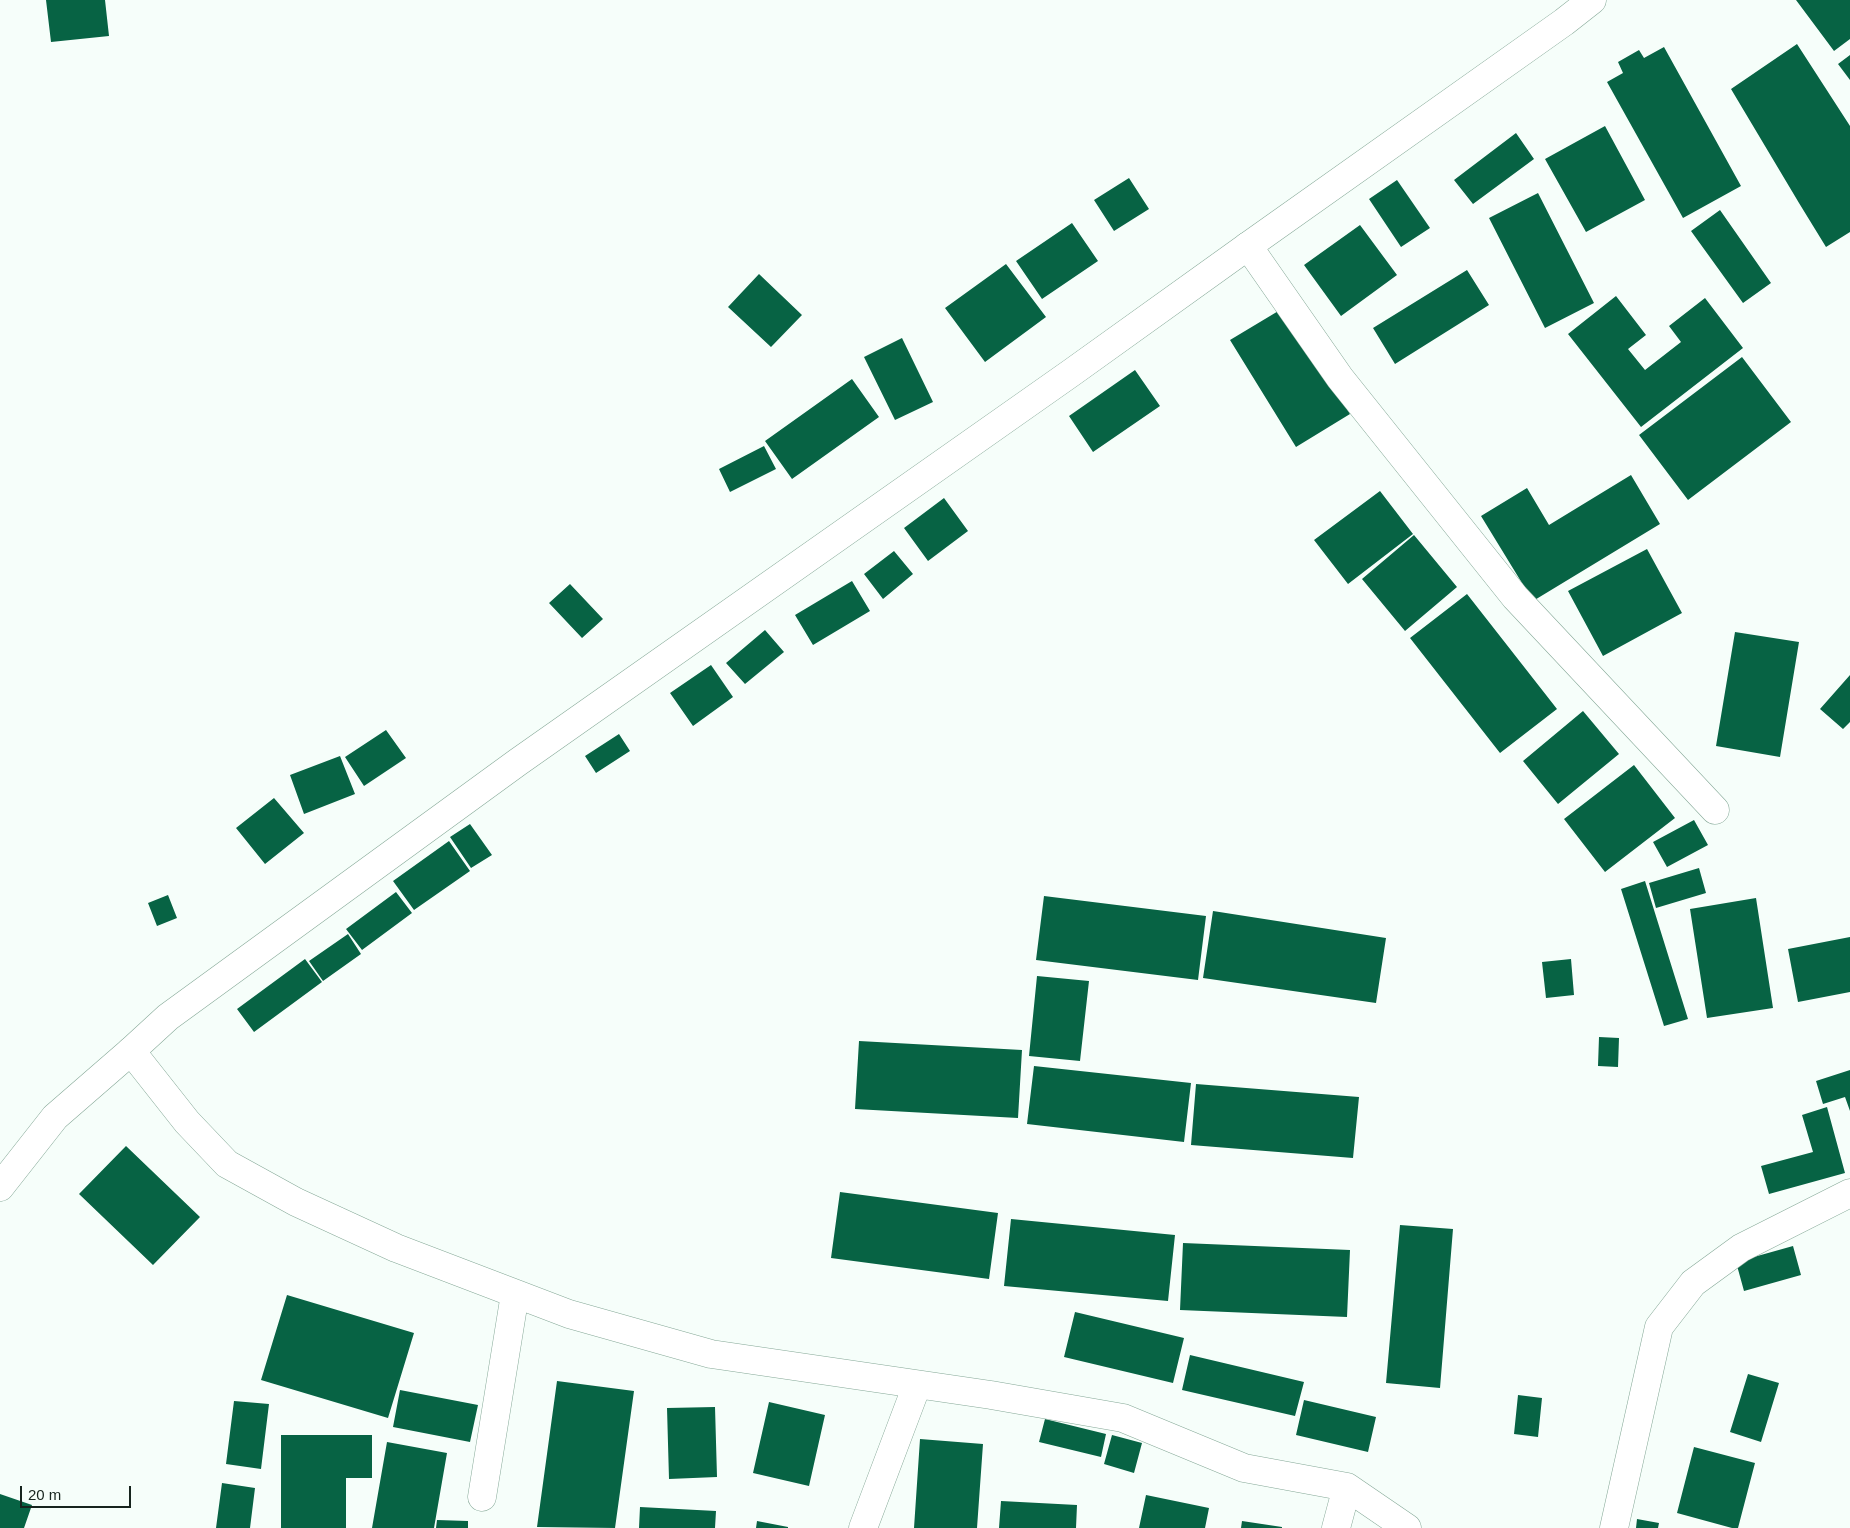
<!DOCTYPE html>
<style>
body{margin:0}
#map{position:relative;width:1850px;height:1528px;overflow:hidden;background:#f6fefa;font-family:Helvetica,sans-serif}
canvas{display:block}
.scale{position:absolute;left:20px;top:1486px;width:111px;height:22px;box-sizing:border-box;border:2px solid #17241e;border-top:0;padding-left:6px;font-size:15px;line-height:18px;white-space:nowrap;color:#17241e;-webkit-text-stroke:4px #f6fefa;paint-order:stroke}
</style>
<div id="map">
<canvas width="1850" height="1528"></canvas>
<div class="scale">20 m</div>
</div>
<script>
const c = document.querySelector('canvas').getContext('2d');
c.lineJoin = 'round';
function fillPath(path, color) { c.fillStyle = color; c.fill(path, 'evenodd'); }
const poly = rows => new Path2D(rows.map(r => 'M' + r).join(''));
function stroke(path, color, width, dash) { c.strokeStyle = color; c.lineWidth = width; c.lineCap = dash ? 'butt' : 'round'; c.setLineDash(dash || []); c.stroke(path); }
fillPath(poly([
 [46,0,105,0,109,36,51,42],
 [1796,0,1850,0,1850,39,1834,51],
 [1797,44,1850,126,1850,232,1826,247,1799,203,1731,89],
 [1664,47,1741,186,1683,218,1607,82,1623,73,1618,62,1639,50,1644,58],
 [1850,55,1850,80,1838,64],
 [1605,126,1645,200,1586,232,1545,159],
 [1516,133,1534,159,1473,204,1454,180],
 [1129,178,1149,209,1114,231,1094,200],
 [1397,180,1430,228,1401,247,1369,199],
 [1538,193,1594,303,1545,328,1489,218],
 [1720,210,1771,283,1743,303,1691,231],
 [1072,223,1098,261,1042,299,1016,261],
 [1360,225,1397,275,1341,316,1304,265],
 [1006,264,1046,317,985,362,945,308],
 [1467,270,1489,305,1395,364,1373,328],
 [759,274,802,315,771,347,728,307],
 [1616,296,1646,335,1628,349,1645,370,1681,342,1669,326,1705,298,1743,348,1641,427,1568,334],
 [1285,307,1350,414,1296,447,1230,340],
 [902,338,933,402,895,420,864,357],
 [1742,357,1791,422,1688,500,1639,435],
 [1135,370,1160,406,1093,452,1069,416],
 [852,379,879,417,792,479,765,441],
 [764,446,776,469,730,492,719,469],
 [1631,475,1660,524,1533,601,1481,516,1527,488,1549,525],
 [1380,491,1413,534,1348,584,1314,540],
 [944,498,968,531,928,561,904,528],
 [1414,535,1457,587,1405,631,1362,579],
 [1647,549,1682,613,1603,656,1568,591],
 [894,551,913,574,883,599,864,574],
 [852,581,870,611,813,645,795,615],
 [570,584,603,619,582,638,549,603],
 [1467,594,1557,709,1500,753,1410,638],
 [765,630,784,652,745,684,726,663],
 [1735,632,1799,642,1780,757,1716,746],
 [711,665,733,697,693,726,670,693],
 [1850,675,1850,722,1843,729,1820,709],
 [1583,711,1619,754,1558,804,1523,761],
 [386,730,406,758,364,786,345,757],
 [619,734,630,751,596,773,585,756],
 [340,756,355,794,304,814,290,775],
 [1634,765,1675,818,1605,872,1564,819],
 [274,798,304,833,265,864,236,828],
 [1694,820,1708,845,1667,867,1653,842],
 [470,824,492,855,471,868,450,837],
 [449,841,470,871,414,910,393,881],
 [1699,868,1706,893,1656,908,1649,883],
 [1645,881,1688,1019,1664,1026,1621,889],
 [396,892,412,913,362,950,346,929],
 [168,895,177,918,157,926,148,903],
 [1044,896,1206,916,1198,980,1036,960],
 [1756,898,1773,1008,1707,1018,1690,909],
 [1213,911,1386,938,1376,1003,1203,978],
 [348,934,361,954,323,981,309,961],
 [1850,937,1850,992,1798,1002,1788,949],
 [305,959,322,982,254,1032,237,1009],
 [1571,959,1574,995,1546,998,1542,962],
 [1037,976,1089,981,1080,1061,1029,1056],
 [1599,1037,1619,1038,1618,1067,1598,1066],
 [859,1041,1022,1050,1018,1118,855,1109],
 [1034,1066,1191,1083,1184,1142,1027,1124],
 [1850,1070,1850,1111,1845,1097,1823,1104,1816,1081],
 [1196,1084,1359,1097,1353,1158,1191,1145],
 [1827,1107,1845,1173,1769,1194,1761,1166,1813,1152,1802,1115],
 [126,1146,200,1217,153,1265,79,1194],
 [840,1192,998,1213,989,1279,831,1258],
 [1011,1219,1175,1235,1168,1301,1004,1286],
 [1400,1225,1453,1229,1440,1388,1386,1383],
 [1183,1243,1350,1250,1347,1317,1180,1310],
 [1793,1246,1801,1275,1744,1291,1736,1262],
 [287,1295,414,1333,388,1418,261,1380],
 [1075,1312,1184,1338,1173,1383,1064,1357],
 [1190,1355,1304,1382,1295,1416,1182,1390],
 [1748,1374,1779,1383,1761,1442,1730,1432],
 [557,1381,634,1391,615,1528,537,1527],
 [400,1390,478,1405,470,1442,393,1427],
 [1518,1395,1542,1398,1538,1437,1514,1434],
 [1304,1400,1376,1417,1368,1452,1296,1435],
 [234,1401,269,1404,261,1469,226,1464],
 [769,1402,825,1415,809,1486,753,1473],
 [715,1407,717,1477,669,1479,667,1408],
 [1045,1419,1106,1434,1101,1457,1039,1442],
 [281,1435,372,1435,372,1478,346,1478,346,1528,281,1528],
 [1112,1435,1142,1443,1134,1473,1104,1464],
 [920,1439,983,1444,977,1528,914,1528],
 [387,1442,447,1453,434,1528,372,1528],
 [1694,1447,1755,1463,1738,1528,1732,1528,1677,1513],
 [222,1483,255,1488,250,1528,216,1528],
 [0,1494,32,1505,24,1528,0,1528],
 [1146,1495,1209,1508,1205,1528,1139,1528],
 [1001,1501,1077,1505,1076,1528,999,1528],
 [640,1507,716,1511,715,1528,639,1528],
 [1637,1519,1659,1523,1658,1528,1636,1528],
 [437,1520,468,1521,468,1528,436,1528],
 [757,1521,788,1527,788,1528,756,1528],
 [1242,1521,1282,1527,1282,1528,1241,1528]
]), '#076344');
const street = poly([
 [1248,246,1340,378,1515,597,1715,810],
 [131,1051,187,1122,227,1164,296,1202,396,1248,569,1314,711,1354,991,1395,1123,1418,1244,1468,1347,1487,1407,1528],
 [482,1497,515,1294],
 [863,1528,917,1385],
 [1336,1528,1347,1487],
 [1614,1528,1659,1327,1693,1283,1741,1248,1850,1193]
]);
const secondary = poly([
 [0,1187,55,1117,131,1051,168,1017,518,762,1071,373,1248,246,1564,22,1592,0]
]);
stroke(street, '#85a897', 29);
stroke(secondary, '#85a897', 29);
stroke(street, '#fff', 28);
stroke(secondary, '#fff', 28);
</script>
